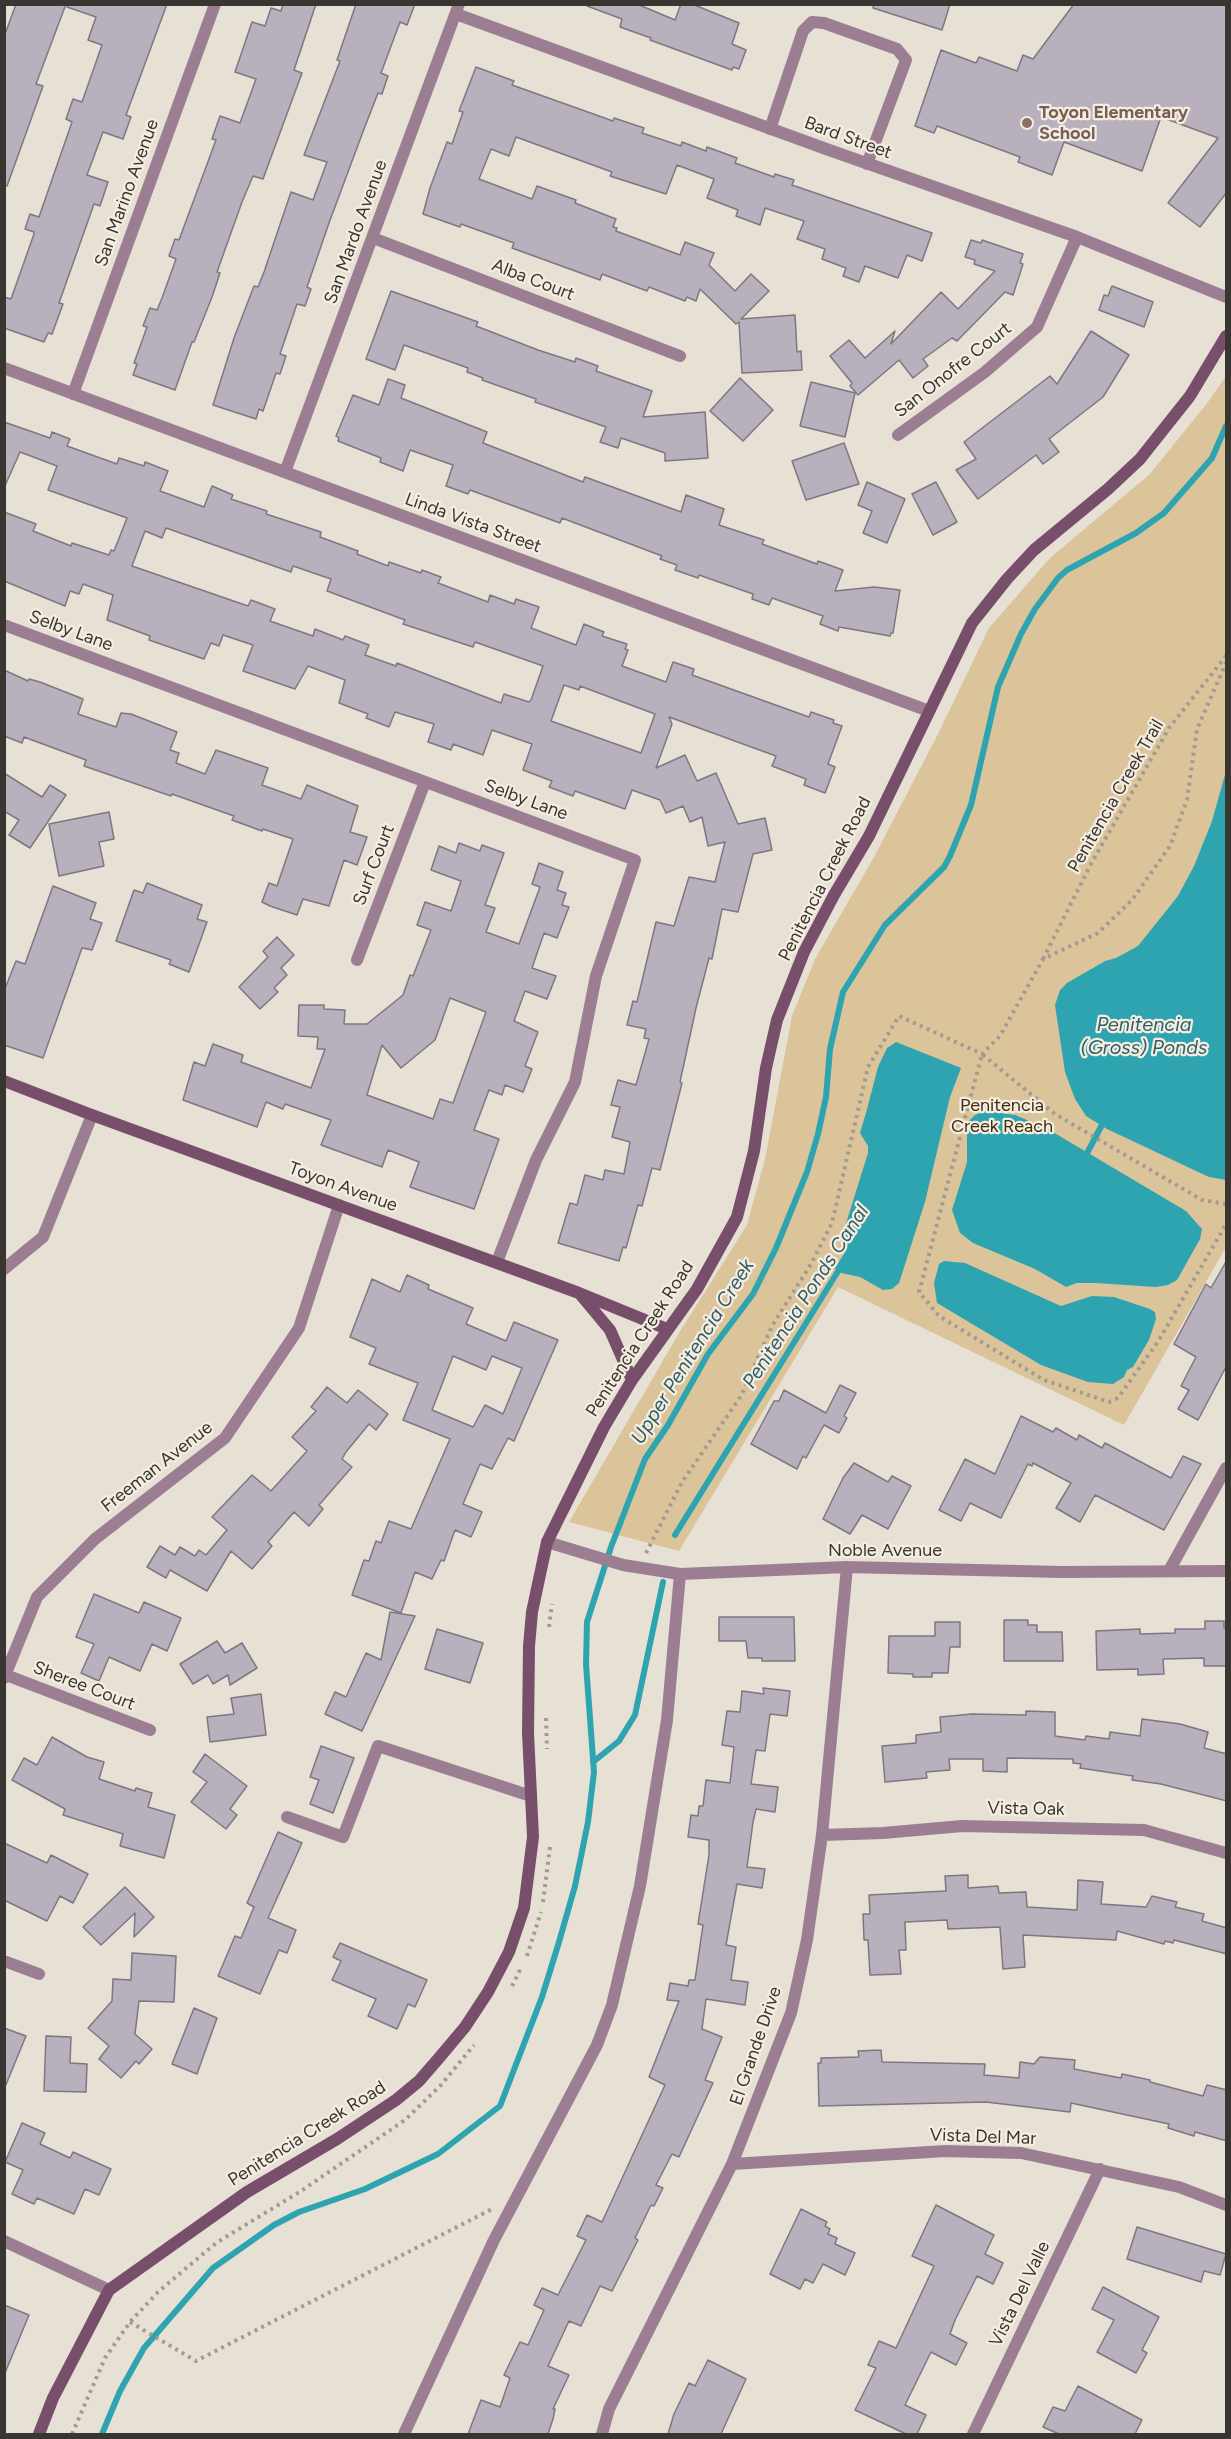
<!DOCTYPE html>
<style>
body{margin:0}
#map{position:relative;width:1231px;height:2439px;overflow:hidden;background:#e7e0d4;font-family:Figtree,sans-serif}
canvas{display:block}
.frame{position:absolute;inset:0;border:6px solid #393631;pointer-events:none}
</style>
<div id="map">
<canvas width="1231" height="2439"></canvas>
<div class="frame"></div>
</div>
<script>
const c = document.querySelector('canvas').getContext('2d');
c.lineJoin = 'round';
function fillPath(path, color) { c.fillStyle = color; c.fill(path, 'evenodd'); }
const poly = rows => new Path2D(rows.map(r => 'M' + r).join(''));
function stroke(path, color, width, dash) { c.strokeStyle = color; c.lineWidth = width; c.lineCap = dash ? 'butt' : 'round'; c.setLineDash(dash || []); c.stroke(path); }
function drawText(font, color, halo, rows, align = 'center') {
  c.font = font + ' Figtree,sans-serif'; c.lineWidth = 4.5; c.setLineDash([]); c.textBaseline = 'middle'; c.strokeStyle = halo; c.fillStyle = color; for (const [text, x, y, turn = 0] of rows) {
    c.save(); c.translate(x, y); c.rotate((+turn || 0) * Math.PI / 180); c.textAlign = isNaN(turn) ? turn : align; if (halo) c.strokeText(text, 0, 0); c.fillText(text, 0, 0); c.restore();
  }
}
fillPath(poly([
 [1226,376,1226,1247,1124,1425,838,1287,679,1551,569,1522,679,1333,747,1225,765,1159,792,1016,815,959,874,857,938,734,989,628,1050,558,1150,474,1208,402]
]), '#dbc49a');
fillPath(poly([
 [1226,771,1226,1180,1209,1177,1194,1170,1107,1129,1086,1116,1075,1099,1065,1072,1055,1005,1060,990,1067,983,1105,961,1116,958,1138,946,1178,896,1194,866,1212,821],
 [896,1042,961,1068,950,1097,925,1202,899,1283,892,1289,883,1290,860,1277,837,1272,835,1268,844,1254,842,1236,868,1153,868,1146,860,1133,866,1113,878,1067,887,1048],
 [985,1111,1015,1115,1046,1128,1186,1211,1202,1229,1200,1239,1177,1280,1168,1285,1156,1287,1095,1283,1077,1283,1066,1287,1035,1269,973,1243,960,1233,952,1210,967,1162,967,1123,975,1115],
 [944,1261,965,1263,1061,1306,1092,1296,1114,1297,1150,1309,1155,1312,1156,1319,1149,1340,1133,1367,1127,1370,1124,1377,1113,1384,1088,1382,1041,1365,937,1303,934,1283,939,1264]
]), '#2ea4b0');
stroke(poly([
 [1085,1157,1104,1121],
 [675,1535,840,1268],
 [593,1762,619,1741,635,1715,663,1582],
 [102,2434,120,2391,144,2348,213,2268,274,2225,299,2212,365,2189,438,2154,500,2106,542,1997,559,1942,575,1886,588,1822,594,1772,586,1664,587,1622,611,1547,645,1459,668,1425,708,1354,753,1294,776,1248,807,1172,818,1134,826,1097,830,1049,843,992,885,925,944,867,950,856,971,805,998,687,1021,634,1035,609,1058,578,1067,570,1136,533,1164,513,1212,458,1226,426]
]), '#2ea4b0', 6);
const building = poly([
 [16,4,66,4,36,84,43,86,7,186,4,186,4,37,16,4],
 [67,4,167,4,126,115,131,117,123,139,103,132,87,175,108,182,100,206,94,204,59,303,63,304,52,334,48,333,44,342,4,328,4,297,11,299,34,234,34,232,25,229,30,214,39,217,72,122,66,119,73,99,82,102,102,45,88,40,96,17,67,7,67,4],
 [283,4,316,4,294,70,302,73,263,179,253,176,242,202,217,272,220,273,212,297,194,342,192,342,175,390,133,375,137,364,134,363,147,327,143,326,150,308,157,310,162,298,176,259,169,256,175,239,179,240,216,140,212,139,220,116,240,123,256,79,235,72,252,22,265,26,271,8,281,11,283,4],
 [356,4,415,4,407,25,400,22,381,73,388,76,382,94,378,93,364,129,329,223,307,287,311,289,305,306,297,304,280,354,286,356,280,374,276,373,263,411,259,409,256,419,213,405,234,338,254,286,258,287,264,272,291,192,313,200,327,162,304,155,340,61,337,60,356,4],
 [588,4,637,4,675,20,681,4,692,4,739,23,732,44,746,50,739,69,733,67,732,70,650,40,651,38,620,27,622,19,587,6,588,4],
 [874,4,950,4,942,30,873,8,874,4],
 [1074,4,1227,4,1227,192,1200,227,1168,203,1218,138,1161,117,1142,171,1064,142,1052,175,1018,162,1020,157,937,126,934,133,915,126,941,50,976,63,979,57,1017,71,1023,55,1033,59,1074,4],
 [476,67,514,81,512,85,613,121,614,118,644,128,642,133,681,146,682,142,706,151,707,147,737,158,735,163,774,177,775,174,794,180,792,185,932,233,922,261,907,255,898,278,865,266,859,282,843,276,846,268,822,259,825,249,797,239,804,221,765,208,760,225,736,216,738,210,707,198,714,179,677,165,666,194,610,176,612,172,516,137,509,156,491,149,479,179,532,199,537,186,576,200,575,203,616,219,613,227,617,228,616,231,680,255,685,242,714,253,709,265,735,291,751,274,769,291,741,319,795,315,797,352,801,351,802,370,742,373,739,322,736,324,700,289,696,301,687,297,685,301,649,287,647,291,602,274,600,280,512,248,514,243,461,224,460,227,423,214,430,188,447,142,452,144,463,112,459,111,476,67],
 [971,240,981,243,982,240,1023,254,1020,263,1023,264,1013,295,1005,292,957,341,952,338,923,359,928,366,913,378,899,360,858,395,850,386,852,383,830,356,849,340,865,358,895,331,891,344,941,292,958,309,995,271,974,264,975,260,965,257,971,240],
 [1112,286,1153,302,1144,327,1099,310,1104,295,1108,296,1112,286],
 [391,291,478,322,476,326,538,350,575,362,576,358,598,366,596,371,652,391,643,417,705,412,708,458,665,461,665,453,621,438,618,448,600,442,606,427,535,402,536,399,482,380,483,378,467,372,468,368,404,345,395,370,366,359,391,291],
 [1091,331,1129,355,1103,397,1049,439,1059,452,1043,464,1036,455,978,499,956,470,976,459,964,442,1050,376,1057,384,1091,331],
 [740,378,773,410,743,441,710,411,740,378],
 [388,379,405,385,401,398,487,432,483,443,583,482,585,477,681,512,686,495,724,509,719,525,764,540,762,544,817,564,818,561,843,570,835,591,874,587,900,590,893,633,891,633,890,636,839,627,838,631,820,624,823,616,772,598,769,605,752,599,753,594,699,575,698,578,675,570,677,565,660,559,662,556,562,518,560,523,470,490,468,494,446,486,453,465,410,450,403,471,380,462,381,458,338,441,339,438,336,436,353,395,379,405,388,379],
 [811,382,855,393,845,437,800,426,811,382],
 [4,422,50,438,52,432,70,439,67,446,117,464,119,458,144,466,145,462,168,471,160,491,204,507,212,486,233,495,231,499,267,511,266,514,321,532,320,537,358,551,357,554,388,566,389,562,421,573,422,570,441,577,438,583,488,602,490,595,514,604,516,599,539,607,531,628,576,645,584,624,604,632,602,636,627,644,625,649,628,650,622,666,666,682,673,662,694,669,692,675,809,717,811,712,834,720,833,723,842,726,828,764,835,767,825,793,804,785,806,779,772,766,776,756,669,717,672,724,656,768,685,755,697,781,716,773,738,824,765,818,772,850,753,854,738,912,722,909,712,959,709,958,696,1008,680,1082,682,1083,660,1170,652,1168,642,1206,638,1205,626,1248,623,1247,619,1261,558,1243,570,1203,577,1205,585,1175,603,1180,605,1170,624,1174,630,1142,612,1137,620,1107,611,1105,618,1080,636,1085,649,1039,644,1038,646,1029,627,1025,633,1001,637,1002,656,922,674,926,689,877,715,882,725,842,708,846,702,817,690,822,683,806,666,813,660,800,632,790,625,809,575,791,573,796,549,787,552,781,523,770,532,744,492,730,483,755,453,744,451,750,428,742,434,724,395,712,389,727,366,718,368,714,339,703,345,680,308,666,295,689,243,671,253,645,223,635,219,646,211,643,204,659,149,640,150,636,107,620,113,595,83,584,79,594,70,591,65,606,4,581,4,512,36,524,33,531,71,546,72,543,109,555,111,550,114,551,127,518,48,490,57,466,20,452,4,488,4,422],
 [166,528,291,572,293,566,331,579,327,591,405,620,403,624,473,647,475,642,543,666,531,700,529,702,504,694,501,703,397,663,396,666,365,655,369,645,345,636,343,640,315,629,313,636,270,621,275,609,251,600,248,606,132,566,145,531,162,538,166,528],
 [564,685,579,690,580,686,655,714,641,753,551,721,564,685],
 [844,443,859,484,806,500,792,461,844,443],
 [867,482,905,499,887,543,863,533,872,511,858,505,867,482],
 [936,482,957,522,933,535,912,494,936,482],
 [4,670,28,681,29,679,40,682,83,699,78,714,116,727,121,713,131,714,177,732,170,750,179,753,176,763,205,774,216,750,268,768,262,785,301,799,307,785,358,806,350,832,367,837,357,865,344,860,329,906,303,899,297,915,270,906,262,902,269,883,277,886,293,839,263,829,262,831,232,820,234,816,172,794,171,796,84,766,86,760,24,737,22,743,4,736,4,670],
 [4,773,42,797,50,785,66,795,30,848,9,835,19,820,4,811,4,773],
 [109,812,114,839,99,842,104,866,59,876,49,824,109,812],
 [459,843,480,851,482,845,504,853,485,905,495,908,486,932,519,944,540,887,532,884,539,863,563,872,557,890,566,893,562,905,569,907,557,938,544,933,532,968,556,976,547,999,525,991,514,1021,538,1032,525,1066,532,1069,523,1092,505,1085,502,1095,489,1090,474,1130,499,1139,474,1209,410,1187,419,1162,388,1150,382,1167,321,1145,331,1120,285,1104,283,1109,266,1102,257,1127,183,1100,194,1062,205,1066,213,1044,243,1055,241,1062,311,1088,325,1049,317,1049,318,1037,298,1036,299,1005,324,1005,324,1009,345,1010,344,1024,367,1024,403,995,410,975,413,976,431,930,417,925,425,902,451,911,461,881,431,870,439,846,456,853,459,843],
 [450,998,486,1012,453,1103,440,1099,433,1119,367,1095,382,1045,401,1068,435,1040,450,998],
 [147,883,202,905,197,919,207,922,189,972,169,964,171,960,116,941,134,890,143,893,147,883],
 [53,886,96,903,90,919,102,923,92,950,82,948,43,1058,4,1045,4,991,16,961,25,964,53,886],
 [277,937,294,955,281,968,287,975,274,988,278,992,260,1009,239,987,268,957,263,951,277,937],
 [1227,1260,1227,1365,1198,1420,1178,1409,1189,1390,1181,1386,1196,1357,1174,1344,1206,1284,1211,1288,1227,1260],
 [407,1275,429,1285,428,1289,473,1308,466,1324,506,1341,514,1322,558,1340,514,1441,508,1438,492,1469,480,1464,463,1504,482,1512,471,1537,455,1530,444,1561,441,1560,432,1579,415,1572,401,1613,352,1595,364,1560,369,1561,376,1541,381,1543,389,1521,411,1529,450,1439,403,1420,418,1383,369,1364,376,1348,350,1337,372,1279,400,1292,407,1275],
 [453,1356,486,1370,492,1356,522,1368,503,1414,485,1405,473,1427,432,1410,453,1356],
 [840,1385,856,1393,844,1416,847,1418,839,1433,824,1425,806,1458,803,1456,797,1469,751,1444,774,1401,779,1401,784,1390,826,1413,840,1385],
 [327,1387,347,1403,358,1390,388,1414,376,1430,369,1424,346,1452,342,1459,352,1467,319,1505,323,1509,309,1526,294,1512,268,1542,272,1546,252,1569,231,1551,207,1591,170,1570,166,1578,147,1567,160,1546,175,1555,180,1547,195,1556,199,1550,206,1555,227,1530,212,1517,252,1475,271,1491,307,1451,292,1437,316,1411,311,1407,327,1387],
 [1021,1416,1053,1432,1056,1428,1077,1440,1079,1435,1102,1448,1105,1443,1171,1478,1183,1456,1201,1464,1164,1530,1095,1495,1080,1522,1056,1508,1071,1483,1033,1463,1032,1466,1028,1464,1001,1518,970,1503,961,1521,939,1510,965,1459,995,1474,1021,1416],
 [854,1463,888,1482,892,1476,911,1486,888,1529,862,1515,850,1534,823,1519,843,1478,854,1463],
 [94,1594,139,1613,144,1602,181,1618,167,1651,152,1644,140,1671,109,1657,99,1681,81,1673,94,1644,76,1637,94,1594],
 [390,1612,415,1616,362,1731,325,1714,335,1692,346,1697,366,1653,381,1660,390,1612],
 [719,1617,794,1617,795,1661,762,1661,762,1658,748,1658,746,1641,719,1641,719,1617],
 [1004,1620,1028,1620,1028,1625,1037,1625,1037,1632,1062,1632,1063,1661,1004,1661,1004,1620],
 [1205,1621,1224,1621,1224,1628,1227,1628,1227,1666,1204,1666,1204,1658,1163,1659,1164,1674,1138,1675,1138,1669,1097,1670,1096,1631,1140,1629,1140,1634,1175,1633,1175,1629,1205,1629,1205,1621],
 [935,1622,960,1622,960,1647,950,1647,948,1673,932,1673,932,1677,913,1677,913,1674,888,1673,889,1636,935,1636,935,1622],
 [437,1629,483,1643,470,1683,425,1669,437,1629],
 [217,1641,225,1653,242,1643,257,1668,230,1685,228,1675,213,1684,208,1675,193,1684,180,1664,217,1641],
 [763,1688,790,1691,787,1716,770,1714,765,1751,756,1750,751,1784,778,1787,775,1812,756,1809,753,1822,747,1867,765,1869,762,1888,737,1884,726,1945,736,1947,731,1980,748,1982,745,2005,706,1999,702,2029,722,2037,705,2080,713,2083,679,2157,672,2154,656,2185,663,2188,654,2206,651,2205,635,2238,638,2240,612,2291,600,2286,581,2326,569,2321,548,2366,569,2375,553,2409,555,2409,553,2419,548,2434,468,2434,481,2400,500,2407,510,2378,504,2375,520,2342,528,2345,544,2310,534,2305,542,2288,558,2295,586,2240,577,2236,587,2215,602,2222,665,2085,649,2077,679,2001,667,2000,670,1983,688,1986,689,1980,695,1980,703,1925,698,1924,709,1855,709,1840,688,1837,691,1815,698,1816,699,1806,703,1806,706,1780,730,1783,734,1747,722,1745,727,1711,740,1712,742,1691,764,1694,763,1688],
 [261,1694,266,1735,210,1742,207,1717,234,1714,231,1698,261,1694],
 [1026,1711,1055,1712,1055,1736,1085,1740,1086,1736,1109,1739,1110,1732,1140,1736,1142,1719,1180,1724,1208,1732,1204,1748,1227,1754,1227,1801,1161,1784,1132,1780,1133,1776,1080,1768,1081,1764,1073,1763,1073,1759,1007,1758,1007,1772,983,1771,983,1759,949,1759,950,1770,926,1772,927,1778,885,1782,882,1746,916,1743,916,1735,941,1732,940,1717,972,1714,1026,1715,1026,1711],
 [52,1737,87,1757,104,1762,99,1779,135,1791,136,1788,152,1793,148,1807,175,1815,164,1858,120,1846,123,1834,63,1815,65,1809,12,1780,24,1758,37,1765,52,1737],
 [321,1746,354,1758,333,1813,310,1804,319,1780,310,1777,321,1746],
 [205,1754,247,1786,230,1809,237,1815,226,1829,191,1802,207,1782,193,1772,205,1754],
 [278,1832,302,1843,268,1918,296,1930,287,1953,279,1950,260,1994,218,1976,235,1936,241,1938,254,1907,247,1903,278,1832],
 [4,1843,47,1863,51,1855,88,1874,73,1903,60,1896,47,1921,4,1900,4,1843],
 [968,1875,968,1888,998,1886,999,1893,1026,1892,1027,1907,1077,1910,1078,1880,1103,1882,1101,1904,1146,1907,1152,1896,1177,1902,1175,1907,1204,1914,1202,1921,1227,1928,1227,1954,1174,1940,1173,1943,1165,1941,1164,1944,1117,1931,1116,1940,1023,1935,1025,1967,1003,1969,1000,1927,948,1929,947,1920,905,1922,906,1950,899,1950,901,1974,870,1975,868,1940,864,1940,863,1914,870,1914,869,1895,946,1891,945,1876,968,1875],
 [125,1887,154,1917,134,1937,135,1913,101,1945,83,1927,125,1887],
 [340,1943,427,1980,415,2007,408,2004,397,2029,368,2016,376,1999,332,1980,341,1961,333,1957,340,1943],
 [132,1953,176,1956,174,2002,139,2001,135,2034,152,2049,139,2064,136,2061,121,2078,99,2059,109,2046,88,2028,112,2001,113,1979,131,1980,132,1953],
 [194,2008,217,2018,197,2074,172,2064,194,2008],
 [4,2028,26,2036,5,2087,4,2087,4,2028],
 [46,2036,71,2037,70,2063,87,2064,86,2092,44,2091,46,2036],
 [881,2050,882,2062,985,2064,984,2075,1019,2078,1020,2062,1034,2064,1040,2057,1075,2060,1074,2069,1121,2078,1122,2074,1150,2080,1150,2082,1203,2096,1207,2085,1227,2090,1227,2141,1195,2132,1194,2136,1168,2128,1169,2124,1071,2103,1070,2112,986,2102,819,2106,818,2063,821,2063,821,2058,859,2057,858,2051,881,2050],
 [22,2123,45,2133,40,2144,70,2158,73,2152,111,2169,99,2195,85,2189,74,2214,37,2198,34,2204,12,2194,23,2170,5,2162,22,2123],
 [936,2205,994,2235,985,2254,1003,2263,993,2284,977,2276,955,2320,950,2334,967,2343,956,2365,931,2352,905,2405,926,2415,917,2434,906,2434,855,2410,876,2368,868,2365,879,2341,896,2348,934,2266,912,2256,936,2205],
 [801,2209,827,2222,825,2226,830,2229,828,2234,837,2238,835,2244,855,2253,845,2275,823,2264,813,2283,805,2279,800,2289,770,2274,801,2209],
 [1137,2227,1226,2254,1220,2275,1204,2271,1201,2282,1127,2259,1137,2227],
 [1103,2287,1159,2317,1142,2350,1147,2353,1136,2373,1097,2352,1114,2320,1092,2309,1103,2287],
 [4,2305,29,2315,5,2373,4,2373,4,2305],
 [708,2360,746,2379,721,2434,668,2434,674,2414,689,2383,695,2386,708,2360],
 [1078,2386,1142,2420,1135,2434,1059,2434,1043,2427,1053,2407,1065,2411,1078,2386]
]);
fillPath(building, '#b8b1bd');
stroke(building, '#7d7782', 1.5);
stroke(poly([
 [1043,959,1092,862,1169,728,1226,656],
 [1226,1204,1202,1200,1055,1114,982,1054,919,1292,939,1316,1044,1380,1109,1402,1118,1398,1159,1340,1226,1224],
 [646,1553,682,1482,741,1396,772,1326,811,1264,832,1223,868,1067,899,1016,982,1054,1000,1036,1043,959,1098,933,1132,900,1170,846,1187,800,1197,729,1226,663],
 [549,1627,552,1604],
 [546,1718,547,1749],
 [543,1902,550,1847],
 [527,1956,541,1912],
 [512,1986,521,1968],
 [130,2322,196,2361,492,2209],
 [72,2434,105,2358,130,2322,158,2292,216,2243,301,2191,405,2120,441,2085,474,2045]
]), '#a19b92', 4, [3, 4.5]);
stroke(poly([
 [770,129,803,31,812,22,824,23,897,49,906,60,867,164],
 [1170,1569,1226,1468],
 [287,1817,343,1837,378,1746,531,1796],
 [404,2434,494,2240,597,2045,612,2005,640,1886,667,1720,680,1574]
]), '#9b7e92', 12);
stroke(poly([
 [456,14,829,150,1077,237,1226,297],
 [373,238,680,356],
 [4,368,929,711],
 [73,394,215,4],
 [898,435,985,372,1037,327,1077,237],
 [285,472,459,4],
 [4,625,635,860,596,976,575,1082,536,1160,497,1262],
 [357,960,425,782],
 [4,1269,43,1237,92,1115],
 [547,1542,623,1565,680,1574,847,1567,1061,1572,1226,1571],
 [6,1675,150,1730],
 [4,1678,37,1597,95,1539,225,1438,299,1328,339,1205],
 [822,1835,883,1833,962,1826,1144,1830,1226,1853],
 [4,1961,39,1974],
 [732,2164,946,2151,1021,2153,1179,2187,1226,2205],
 [4,2241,109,2290],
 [602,2434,609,2409,732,2164,791,2013,807,1940,822,1835,847,1567],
 [973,2434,1100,2169]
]), '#9b7e92', 12);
stroke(poly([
 [4,1081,92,1115,579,1293,667,1329],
 [580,1294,610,1330,632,1380],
 [39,2434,53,2398,109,2290,247,2192,337,2139,396,2100,419,2081,439,2058,465,2027,488,1992,509,1952,524,1908,533,1837,528,1733,529,1646,532,1612,547,1542,604,1427,632,1380,697,1289,737,1217,754,1151,766,1068,777,1020,804,952,834,895,869,836,972,623,1007,579,1034,550,1108,489,1140,459,1190,396,1226,336]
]), '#784f6b', 12);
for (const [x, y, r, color] of [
 [1027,123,6,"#8d6e63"]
]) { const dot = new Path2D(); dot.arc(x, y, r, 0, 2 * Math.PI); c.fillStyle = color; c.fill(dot); stroke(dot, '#f5ede1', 2); }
drawText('bold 18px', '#785e54', '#f5ede1', [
 ["Toyon Elementary",1039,113],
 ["School",1039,134]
], 'left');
drawText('18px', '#393631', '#f5ede1', [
 ["Bard Street",848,138,20],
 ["San Marino Avenue",127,193,-70],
 ["San Mardo Avenue",356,232,-70],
 ["Alba Court",533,280,21],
 ["San Onofre Court",953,370,-38],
 ["Linda Vista Street",473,523,20],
 ["Selby Lane",71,631,20],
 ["Penitencia Creek Trail",1116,796,-60],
 ["Selby Lane",526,800,20],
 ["Surf Court",374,865,-69],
 ["Penitencia Creek Road",825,879,-63],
 ["Toyon Avenue",343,1187,20],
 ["Penitencia Creek Road",640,1339,-57],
 ["Freeman Avenue",157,1467,-38],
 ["Noble Avenue",885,1551],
 ["Sheree Court",84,1686,21],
 ["Vista Oak",1026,1809,1],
 ["El Grande Drive",756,2046,-71],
 ["Penitencia Creek Road",307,2134,-32],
 ["Vista Del Mar",983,2137,2],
 ["Vista Del Valle",1020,2294,-64]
]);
drawText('18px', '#3f2f0f', '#f5ede1', [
 ["Penitencia",1002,1106],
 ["Creek Reach",1002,1127]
]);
drawText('italic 20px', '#2f5e64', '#f5ede1', [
 ["Penitencia",1144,1025],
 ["(Gross) Ponds",1144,1048],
 ["Penitencia Ponds Canal",806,1297,-57],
 ["Upper Penitencia Creek",693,1352,-58]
]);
</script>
